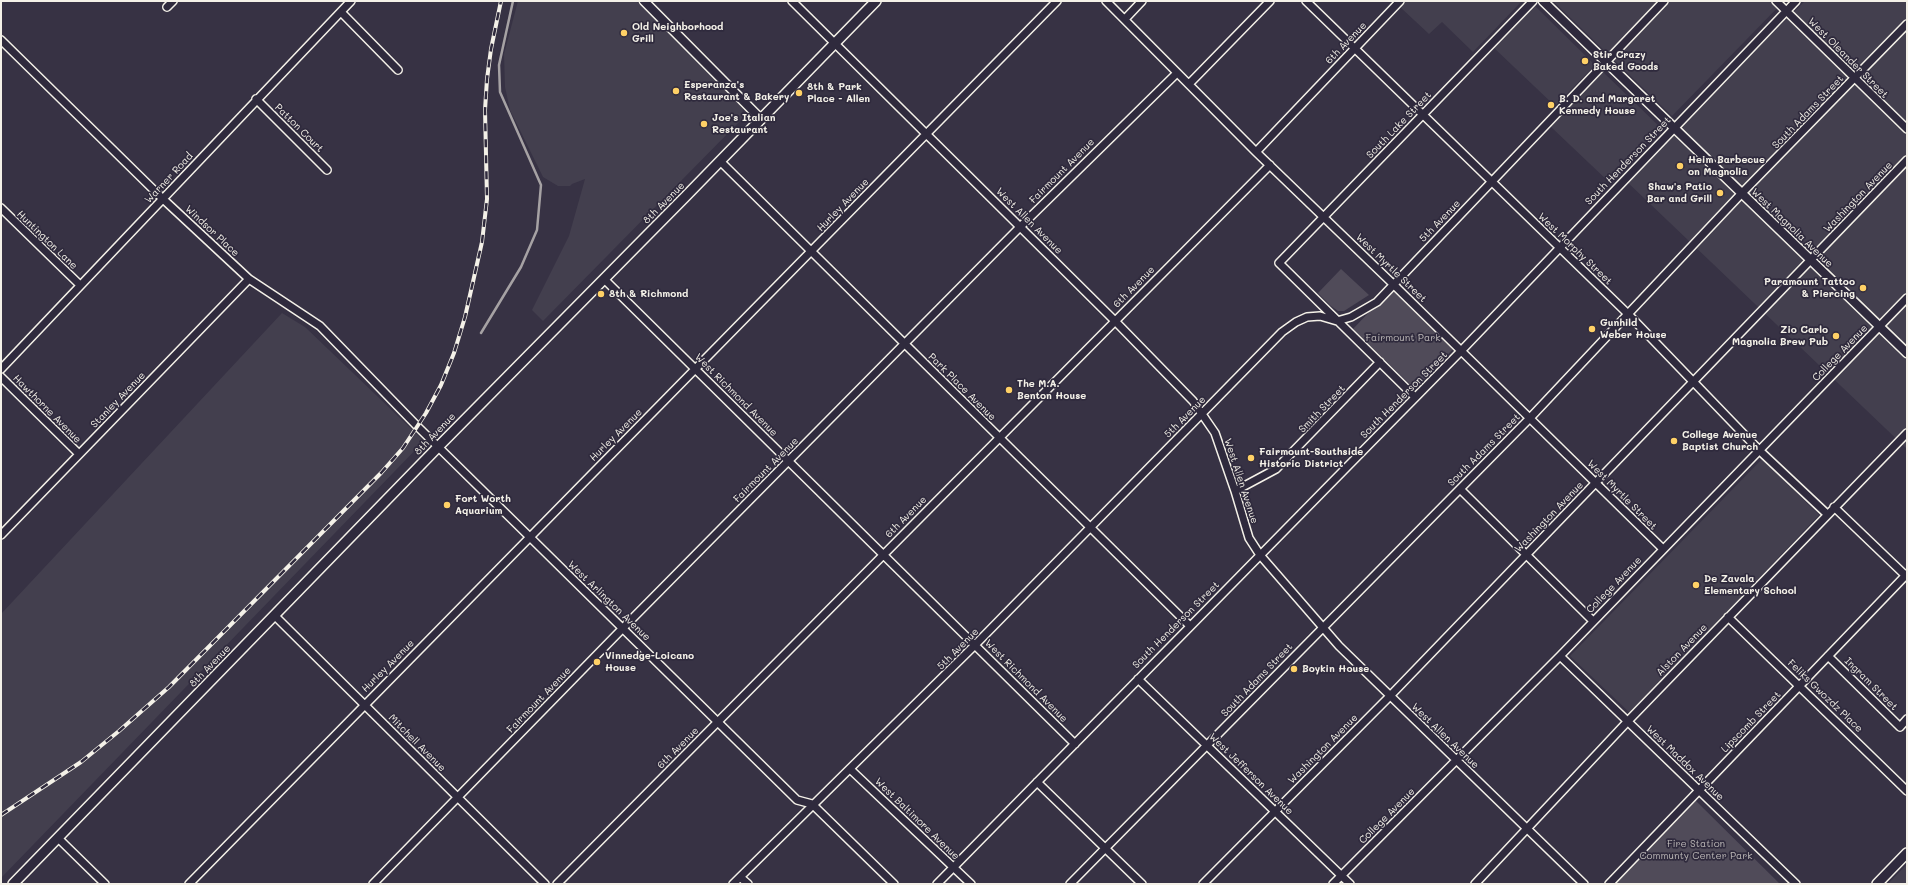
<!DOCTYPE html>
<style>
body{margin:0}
#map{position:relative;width:1908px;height:885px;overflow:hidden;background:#373244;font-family:Mali,sans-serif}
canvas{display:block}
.frame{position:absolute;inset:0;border:2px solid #f4f1e8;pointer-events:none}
</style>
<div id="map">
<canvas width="1908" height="885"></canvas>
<div class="frame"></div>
</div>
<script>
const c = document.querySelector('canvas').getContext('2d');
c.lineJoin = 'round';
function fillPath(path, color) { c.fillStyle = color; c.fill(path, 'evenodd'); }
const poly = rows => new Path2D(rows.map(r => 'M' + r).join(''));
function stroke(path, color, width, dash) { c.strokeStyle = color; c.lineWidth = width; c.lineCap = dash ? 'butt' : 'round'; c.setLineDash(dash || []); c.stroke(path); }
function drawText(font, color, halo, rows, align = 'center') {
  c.font = font + ' Mali,sans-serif'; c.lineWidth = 3.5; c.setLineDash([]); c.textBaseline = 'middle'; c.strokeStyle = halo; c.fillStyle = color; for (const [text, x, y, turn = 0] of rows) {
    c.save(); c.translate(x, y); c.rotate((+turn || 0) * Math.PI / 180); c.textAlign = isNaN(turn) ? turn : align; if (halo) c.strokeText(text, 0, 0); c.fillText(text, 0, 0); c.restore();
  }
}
fillPath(poly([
 [518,1,636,1,671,33,743,109,742,119,543,321,532,310,569,236,585,179,572,184,570,186,558,186,543,177,510,110,505,87,504,54],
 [1405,1,1522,1,1473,52,1442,22,1429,34,1400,7],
 [1553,1,1784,1,1672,116],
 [1805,1,1907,1,1907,449,1624,179],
 [1534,5,1595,65,1555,106,1493,47],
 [1603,72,1661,128,1609,182,1550,126],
 [282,313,305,327,424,441,1,878,1,614],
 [1762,459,1819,515,1630,713,1570,656],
 [1907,864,1907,884,1888,884]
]), '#433f4e');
fillPath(poly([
 [1341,269,1369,295,1344,311,1338,311,1331,306,1318,293],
 [1392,288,1454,348,1415,389,1353,329],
 [1695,801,1696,801,1780,884,1615,884]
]), '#504b59');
stroke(poly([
 [481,333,521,267,537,230,541,185,500,92,499,65,513,1]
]), '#a6a2a4', 2.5);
const minor = poly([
 [792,1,1115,321,1193,401,1215,433,1235,491,1249,538,1260,555,1339,646,1584,884],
 [1106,1,1256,152,1393,284,1663,549],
 [1306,1,1628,314,1759,450,1827,514],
 [1776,1,1907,129],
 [167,7,173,1],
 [341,12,398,70],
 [1125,19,1142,1],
 [1,40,163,199,249,279,320,326,418,427,797,800,812,804,894,884],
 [1189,84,1270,1],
 [256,99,327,170],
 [1256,152,1400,1],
 [720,161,1190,626],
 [1,208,80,285],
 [604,279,1075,744],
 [1,369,351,1],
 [1,377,79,454],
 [1415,397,1279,263,1533,1],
 [1460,489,1593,621],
 [1235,491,1276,469,1380,362],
 [1834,507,1907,577],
 [1,535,249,279],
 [275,616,545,884],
 [1728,617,1907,791],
 [1560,656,1796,884],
 [1828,656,1900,727,1907,719],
 [1138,679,1350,884],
 [850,769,971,884],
 [1037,782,1142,884],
 [58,838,105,884],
 [740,877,748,884],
 [189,884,1057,1],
 [373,884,623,628,1020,227,1177,73],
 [557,884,1270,165],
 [733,884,975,645,1282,332,1296,322,1307,317,1320,316,1337,321,1351,317,1377,302,1664,1],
 [937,884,1461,351,1796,1],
 [1070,884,1530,418,1742,193,1907,24],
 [1203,884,1390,696,1907,160],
 [1333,884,1560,656,1907,298],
 [1475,884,1628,721,1907,433],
 [1609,884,1907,574]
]);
const tertiary = poly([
 [644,1,761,119],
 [1543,1,1907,353]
]);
const secondary = poly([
 [13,884,438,447,686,196,876,1],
 [1877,884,1907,853]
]);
stroke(minor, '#f4f1e8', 10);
stroke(tertiary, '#f4f1e8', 11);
stroke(secondary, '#f4f1e8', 12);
stroke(minor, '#2f2a3d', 7);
stroke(tertiary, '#2f2a3d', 8);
stroke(secondary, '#2f2a3d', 9);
const rail = poly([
 [1,815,81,762,119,731,169,687,381,473,403,448,426,413,441,385,454,353,465,317,482,242,487,199,485,110,487,79,491,49,501,1]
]);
stroke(rail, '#f4f1e8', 4);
stroke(rail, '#2f2a3d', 2.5, [8]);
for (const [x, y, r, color] of [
 [624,33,4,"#ffd166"],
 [1585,61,4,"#ffd166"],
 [676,91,4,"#ffd166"],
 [799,93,4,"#ffd166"],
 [1551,105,4,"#ffd166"],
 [704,124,4,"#ffd166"],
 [1680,166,4,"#ffd166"],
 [1720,193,4,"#ffd166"],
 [1863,288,4,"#ffd166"],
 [601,294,4,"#ffd166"],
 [1592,329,4,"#ffd166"],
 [1836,336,4,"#ffd166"],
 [1009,390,4,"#ffd166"],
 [1674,441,4,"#ffd166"],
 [1251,458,4,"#ffd166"],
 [447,505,4,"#ffd166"],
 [1696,585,4,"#ffd166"],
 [597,662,4,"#ffd166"],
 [1294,669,4,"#ffd166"]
]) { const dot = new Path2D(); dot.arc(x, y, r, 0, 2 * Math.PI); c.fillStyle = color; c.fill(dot); stroke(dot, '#2f2a3d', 1.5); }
drawText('bold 10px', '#f4f1e8', '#2f2a3d', [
 ["Old Neighborhood",632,27],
 ["Grill",632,39],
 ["Stir Crazy",1593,55],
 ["Baked Goods",1593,67],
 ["Esperanza's",684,85],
 ["Restaurant & Bakery",684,97],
 ["8th & Park",807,87],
 ["Place - Allen",807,99],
 ["B. D. and Margaret",1559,99],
 ["Kennedy House",1559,111],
 ["Joe's Italian",712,118],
 ["Restaurant",712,130],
 ["Heim Barbecue",1688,160],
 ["on Magnolia",1688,172],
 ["Shaw's Patio",1712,187,"right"],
 ["Bar and Grill",1712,199,"right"],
 ["Paramount Tattoo",1855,282,"right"],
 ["& Piercing",1855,294,"right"],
 ["8th & Richmond",609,294],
 ["Gunhild",1600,323],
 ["Weber House",1600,335],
 ["Zio Carlo",1828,330,"right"],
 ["Magnolia Brew Pub",1828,342,"right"],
 ["The M.A.",1017,384],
 ["Benton House",1017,396],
 ["College Avenue",1682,435],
 ["Baptist Church",1682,447],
 ["Fairmount-Southside",1259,452],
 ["Historic District",1259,464],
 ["Fort Worth",455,499],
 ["Aquarium",455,511],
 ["De Zavala",1704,579],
 ["Elementary School",1704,591],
 ["Vinnedge-Loicano",605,656],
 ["House",605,668],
 ["Boykin House",1302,669]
], 'left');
drawText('10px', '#f4f1e8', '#2f2a3d', [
 ["6th Avenue",1346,43,-46],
 ["West Oleander Street",1848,58,45],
 ["South Adams Street",1808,112,-46],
 ["South Lake Street",1399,125,-46],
 ["Patton Court",299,128,45],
 ["South Henderson Street",1628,161,-46],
 ["Fairmount Avenue",1062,171,-45],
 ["Warner Road",169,178,-47],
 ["Washington Avenue",1858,197,-46],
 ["8th Avenue",664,203,-45],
 ["Hurley Avenue",843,205,-46],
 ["West Allen Avenue",1029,221,45],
 ["5th Avenue",1440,221,-46],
 ["West Magnolia Avenue",1792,228,44],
 ["Windsor Place",212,231,43],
 ["Huntington Lane",47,240,44],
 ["West Morphy Street",1575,249,44],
 ["West Myrtle Street",1391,268,44],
 ["6th Avenue",1134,287,-45],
 ["College Avenue",1840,353,-46],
 ["Park Place Avenue",962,387,45],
 ["West Richmond Avenue",736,395,45],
 ["South Henderson Street",1404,395,-45],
 ["Stanley Avenue",118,400,-46],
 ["Hawthorne Avenue",47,409,45],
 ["Smith Street",1322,409,-46],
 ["5th Avenue",1185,417,-45],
 ["8th Avenue",435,434,-46],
 ["Hurley Avenue",616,435,-45],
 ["South Adams Street",1484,450,-45],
 ["Fairmount Avenue",766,470,-45],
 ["West Allen Avenue",1241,481,72],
 ["West Myrtle Street",1622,495,45],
 ["6th Avenue",906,517,-45],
 ["Washington Avenue",1549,517,-46],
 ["College Avenue",1614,585,-46],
 ["West Arlington Avenue",609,601,44],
 ["South Henderson Street",1176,625,-45],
 ["5th Avenue",958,649,-45],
 ["Alston Avenue",1682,650,-46],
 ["8th Avenue",210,666,-46],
 ["Hurley Avenue",388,666,-45],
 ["South Adams Street",1257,680,-46],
 ["West Richmond Avenue",1026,681,45],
 ["Ingram Street",1871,684,45],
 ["Feliks Gwozdz Place",1825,696,44],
 ["Fairmount Avenue",539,700,-46],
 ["Lipscomb Street",1751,722,-46],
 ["West Allen Avenue",1445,736,44],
 ["Mitchell Avenue",417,743,45],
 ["6th Avenue",678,748,-45],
 ["Washington Avenue",1323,749,-45],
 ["West Maddox Avenue",1685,763,44],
 ["West Jefferson Avenue",1251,774,44],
 ["College Avenue",1387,816,-45],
 ["West Baltimore Avenue",917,819,44]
]);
drawText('10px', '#bbb7b6', '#2f2a3d', [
 ["Fairmount Park",1403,338],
 ["Fire Station",1696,844],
 ["Communty Center Park",1696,856]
]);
</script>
